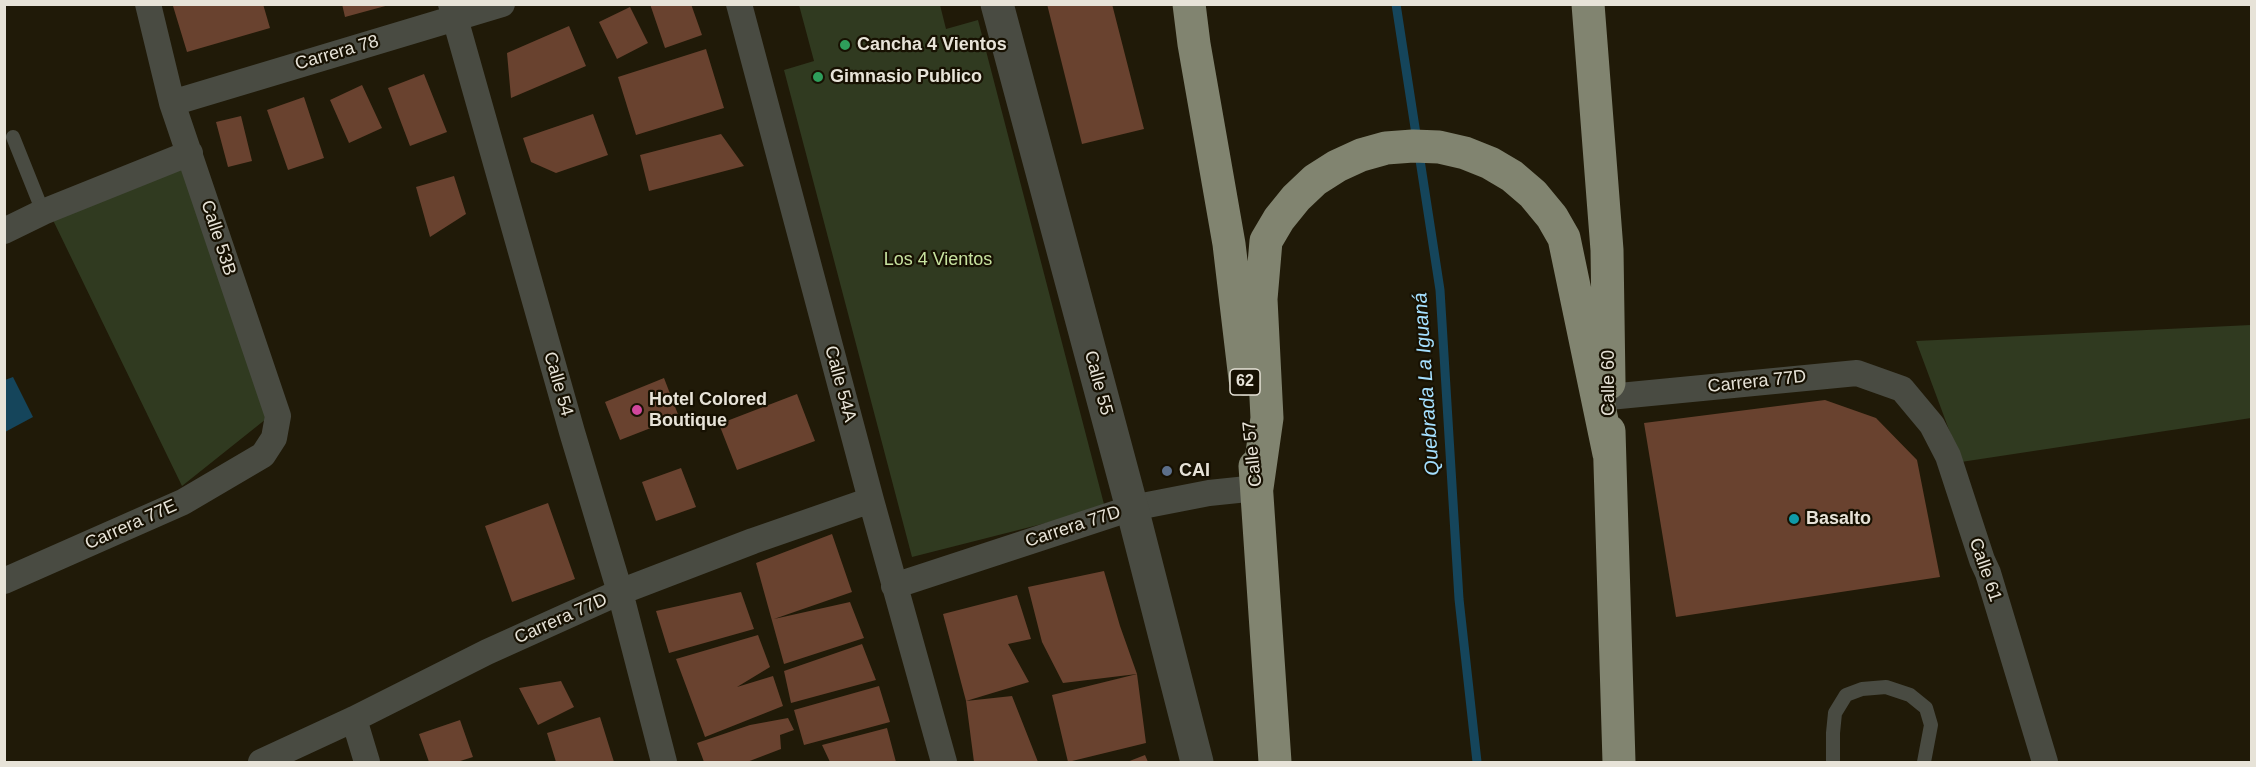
<!DOCTYPE html>
<meta charset="utf-8">
<style>
body{margin:0}
#map{position:relative;width:2256px;height:767px;overflow:hidden;background:#201a08;font-family:Helvetica,sans-serif}
canvas{display:block}
.frame{position:absolute;inset:0;border:6px solid #e7e3d8;pointer-events:none}
</style>
<div id="map">
<canvas width="2256" height="767"></canvas>
<div class="frame"></div>
</div>
<script>
const c = document.querySelector('canvas').getContext('2d');
c.lineJoin = 'round';
function fillPath(path, color) { c.fillStyle = color; c.fill(path, 'evenodd'); }
const poly = rows => new Path2D(rows.map(r => 'M' + r).join(''));
function stroke(path, color, width, dash) { c.strokeStyle = color; c.lineWidth = width; c.lineCap = dash ? 'butt' : 'round'; c.setLineDash(dash || []); c.stroke(path); }
function drawText(font, color, halo, rows, align = 'center') {
  c.font = font + ' Helvetica,sans-serif'; c.lineWidth = 4.5; c.setLineDash([]); c.textBaseline = 'middle'; c.strokeStyle = halo; c.fillStyle = color; for (const [text, x, y, turn = 0] of rows) {
    c.save(); c.translate(x, y); c.rotate((+turn || 0) * Math.PI / 180); c.textAlign = isNaN(turn) ? turn : align; if (halo) c.strokeText(text, 0, 0); c.fillText(text, 0, 0); c.restore();
  }
}
fillPath(poly([
 [799,5,940,5,946,29,978,20,1105,508,912,557,784,70,814,61],
 [188,157,266,419,182,486,51,216],
 [2251,325,2251,418,1961,462,1916,341]
]), '#303a20');
fillPath(poly([
 [13,377,33,417,5,432,5,380]
]), '#15455b');
stroke(poly([
 [1396,4,1440,290,1459,599,1477,762]
]), '#15455b', 9);
fillPath(poly([
 [177,4,263,4,270,28,187,52,173,6],
 [342,4,388,4,389,5,345,17],
 [650,4,691,4,702,35,665,48],
 [1047,4,1112,4,1144,129,1082,144],
 [630,7,648,43,617,59,599,22],
 [569,26,586,66,511,98,507,53],
 [706,49,724,108,636,135,618,77],
 [424,74,447,132,410,146,388,88],
 [362,85,382,128,349,143,330,100],
 [304,97,324,158,288,170,267,110],
 [593,114,608,155,556,173,531,162,523,138],
 [241,116,252,161,228,167,216,122],
 [721,134,744,166,649,191,640,155],
 [454,176,466,214,430,237,416,187],
 [664,378,679,417,620,440,605,402],
 [797,394,815,441,737,470,719,424],
 [1825,400,1876,418,1917,460,1940,577,1676,617,1644,423],
 [681,468,696,507,656,521,642,482],
 [548,503,575,579,512,602,485,526],
 [832,534,852,592,774,619,850,602,864,638,784,664,756,563],
 [1104,571,1120,626,1137,674,1063,683,1042,642,1028,587],
 [741,592,754,629,669,653,656,611],
 [1017,595,1031,639,1008,644,1029,682,966,701,1012,696,1038,762,974,762,966,701,943,614],
 [758,635,770,667,737,687,773,676,783,706,705,737,676,659],
 [862,644,876,680,791,703,784,671],
 [1137,674,1146,743,1068,762,1052,695],
 [561,681,574,707,538,725,519,688],
 [879,686,890,722,804,745,794,710],
 [600,717,614,762,556,762,547,733],
 [788,718,794,730,780,735,781,749,747,762,704,762,697,743,750,725],
 [460,720,473,757,457,762,429,762,419,734],
 [887,728,896,762,830,762,822,745],
 [1145,755,1148,762,1127,762]
]), '#69422f');
stroke(poly([
 [13,137,43,212],
 [1833,762,1833,733,1835,713,1846,695,1862,689,1886,687,1910,695,1926,708,1931,725,1924,762]
]), '#494b42', 14);
stroke(poly([
 [451,4,572,432,620,592,664,762],
 [739,4,871,500,944,762],
 [172,103,502,4],
 [4,231,43,212,190,153],
 [1609,397,1857,373,1902,389,1932,425,1948,456,1982,560,1988,573,2045,762],
 [4,581,183,502,263,455,274,438,278,416,172,103,148,4],
 [894,586,1132,508,1209,493,1257,488],
 [354,719,367,762],
 [261,762,354,719,487,652,620,592,753,541,871,500]
]), '#494b42', 26);
stroke(poly([
 [997,4,1132,508,1197,762]
]), '#494b42', 33);
stroke(poly([
 [1189,4,1194,44,1229,244,1245,379],
 [1588,4,1607,250,1609,383],
 [1609,431,1619,762],
 [1255,466,1275,762],
 [1257,488,1267,418,1261,299,1266,241,1279,219,1296,198,1315,180,1337,166,1361,155,1386,148,1413,146,1439,147,1465,153,1490,163,1512,176,1533,194,1552,217,1564,238,1609,454]
]), '#818470', 33);
for (const [x, y, r, color] of [
 [845,45,6,"#2e9e5b"],
 [818,77,6,"#2e9e5b"],
 [637,410,6,"#d1479c"],
 [1167,471,6,"#5c6f8a"],
 [1794,519,6,"#0f9aa8"]
]) { const dot = new Path2D(); dot.arc(x, y, r, 0, 2 * Math.PI); c.fillStyle = color; c.fill(dot); stroke(dot, '#171102', 2); }
for (const [x, y, w] of [
 [1245,382,30]
]) { const box = new Path2D(); box.roundRect(x - w / 2, y - 13, w, 26, 4.5); c.fillStyle = '#171102'; c.fill(box); stroke(box, '#e7e3d8', 1.5); }
drawText('bold 16px', '#e7e3d8', null, [
 ["62",1245,382]
]);
drawText('bold 18px', '#e7e3d8', '#171102', [
 ["Cancha 4 Vientos",857,45],
 ["Gimnasio Publico",830,77],
 ["Hotel Colored",649,400],
 ["Boutique",649,421],
 ["CAI",1179,471],
 ["Basalto",1806,519]
], 'left');
drawText('18px', '#e7e3d8', '#171102', [
 ["Carrera 78",337,53,-16],
 ["Calle 53B",218,238,72],
 ["Carrera 77D",1757,382,-6],
 ["Calle 55",1098,383,75],
 ["Calle 60",1609,383,-90],
 ["Calle 54",558,384,74],
 ["Calle 54A",840,384,75],
 ["Calle 57",1253,454,-96],
 ["Carrera 77E",131,525,-24],
 ["Carrera 77D",1073,527,-18],
 ["Calle 61",1985,570,71],
 ["Carrera 77D",561,619,-24]
]);
drawText('18px', '#c7e29f', '#171102', [
 ["Los 4 Vientos",938,260]
]);
drawText('italic 20px', '#a5e0ff', '#171102', [
 ["Quebrada La Iguaná",1427,384,-94]
]);
</script>
